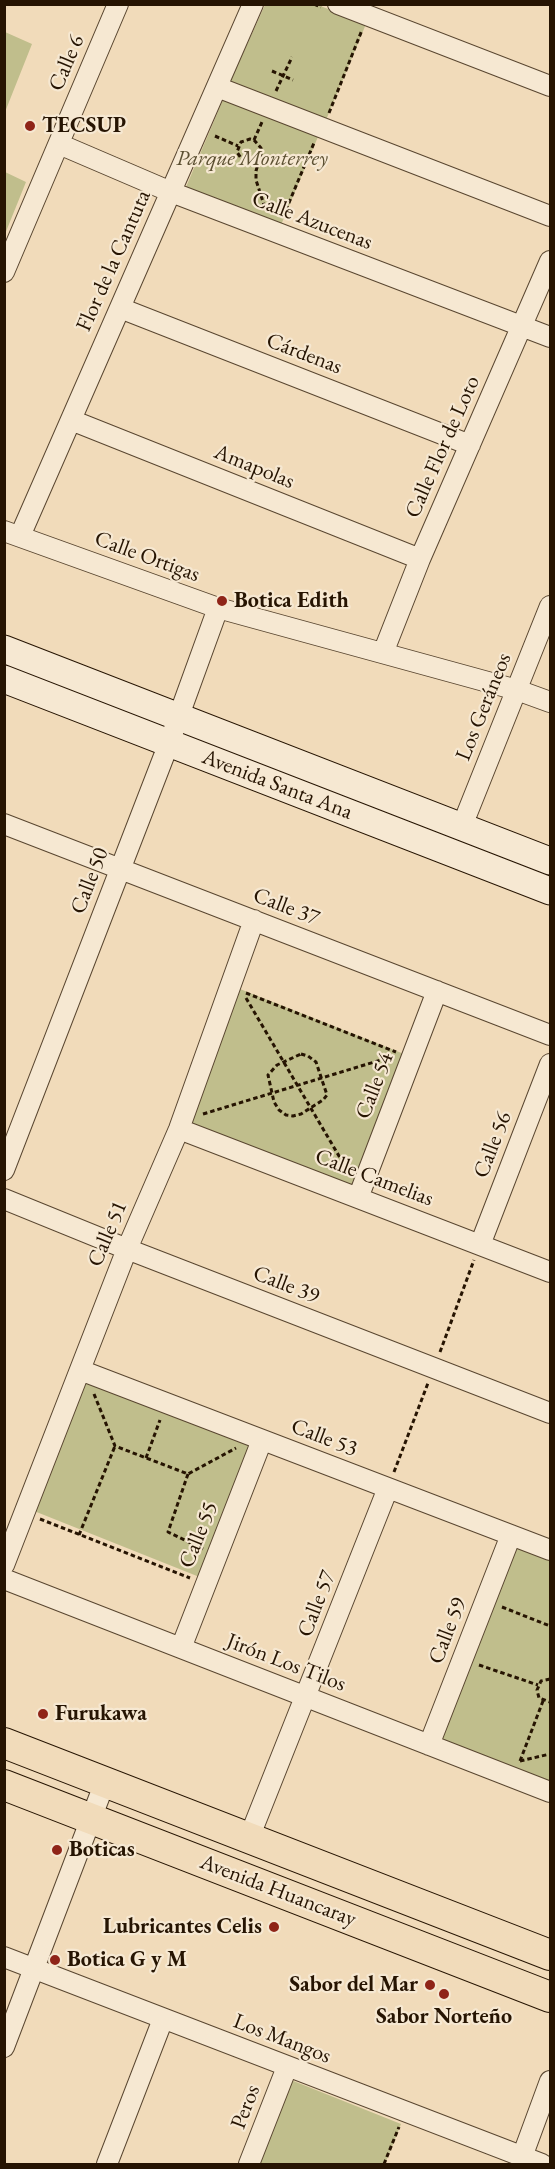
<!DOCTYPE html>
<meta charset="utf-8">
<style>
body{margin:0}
#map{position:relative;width:555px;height:2169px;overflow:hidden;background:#f1dbba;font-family:"EB Garamond",serif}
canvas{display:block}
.frame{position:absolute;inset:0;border:6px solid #261402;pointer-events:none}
</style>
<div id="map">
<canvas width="555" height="2169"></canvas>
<div class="frame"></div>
</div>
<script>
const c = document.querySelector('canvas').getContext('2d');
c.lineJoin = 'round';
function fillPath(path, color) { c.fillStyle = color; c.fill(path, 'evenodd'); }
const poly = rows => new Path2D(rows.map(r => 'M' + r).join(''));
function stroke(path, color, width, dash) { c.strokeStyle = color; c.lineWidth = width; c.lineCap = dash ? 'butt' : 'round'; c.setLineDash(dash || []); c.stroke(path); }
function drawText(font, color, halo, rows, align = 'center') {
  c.font = font + ' "EB Garamond",serif'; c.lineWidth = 4.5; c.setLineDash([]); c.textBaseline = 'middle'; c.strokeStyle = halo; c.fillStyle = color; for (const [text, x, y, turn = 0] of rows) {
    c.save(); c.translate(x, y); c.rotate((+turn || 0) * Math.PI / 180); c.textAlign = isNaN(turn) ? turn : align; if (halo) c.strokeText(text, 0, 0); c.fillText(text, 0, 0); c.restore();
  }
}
fillPath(poly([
 [265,5,318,5,366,24,326,120,230,82],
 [5,32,32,44,5,112],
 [225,95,320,132,281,225,186,187],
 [5,172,26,182,5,234],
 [240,989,404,1054,353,1189,187,1123],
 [83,1378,254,1443,202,1578,34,1511],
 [517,1547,550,1559,550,1783,442,1740],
 [291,2080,401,2124,385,2164,258,2164]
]), '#c0be8c');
const street = poly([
 [338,4,550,86],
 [217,87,550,216],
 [59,144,171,192,550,337],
 [4,272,118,4],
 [120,308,470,445],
 [71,420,420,559],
 [4,531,218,608,517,690,550,702],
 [20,536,253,4],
 [383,653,420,559,550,261],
 [4,824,550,1035],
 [462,826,550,606],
 [179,1129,550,1272],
 [4,1170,169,743,218,608],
 [358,1198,437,991],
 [4,1199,127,1249,550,1413],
 [480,1245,550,1064],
 [80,1370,550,1550],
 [4,1565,127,1249,179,1129,254,920],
 [4,1579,550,1792],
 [181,1648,262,1440],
 [429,1745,511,1535],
 [249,1838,388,1488],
 [4,1957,542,2164],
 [4,2047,105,1782],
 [522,2157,550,2081],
 [107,2164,163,2019],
 [249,2164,287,2067]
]);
const secondary = poly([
 [4,649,550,861],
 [4,679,550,891]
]);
const primary = poly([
 [4,1743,550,1955],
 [4,1785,550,1997]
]);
stroke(street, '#594630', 22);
stroke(secondary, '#261402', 29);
stroke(primary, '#261402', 32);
stroke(poly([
 [314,4,321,7],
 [272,71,293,80],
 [276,91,292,57],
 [329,113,362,30],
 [215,136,238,146],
 [254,140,262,122],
 [259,158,254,162,243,161,237,152,241,142,250,139,254,140,261,148,261,154,256,171,256,180,265,208],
 [283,217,314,143],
 [246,993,396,1052],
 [246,998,349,1173],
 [301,1054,308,1056,316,1062,327,1095,323,1100,301,1114,293,1116,286,1115,279,1110,274,1102,268,1075,277,1065,301,1054],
 [203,1114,394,1056],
 [440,1352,474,1260],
 [94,1394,115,1446,188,1474,236,1448],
 [146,1458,160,1420],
 [394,1472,428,1383],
 [188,1474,168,1532,203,1549],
 [40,1519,190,1578],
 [79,1535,115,1446],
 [502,1607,550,1626],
 [479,1665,538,1685],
 [550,1679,541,1681,537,1690,539,1698,550,1702],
 [520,1761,543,1701],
 [520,1761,550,1754],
 [384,2164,399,2127]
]), '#261402', 3, [4.5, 3]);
stroke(street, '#f6e8d2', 20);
stroke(secondary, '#f6e8d2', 27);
stroke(primary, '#f1dbba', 30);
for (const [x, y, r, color] of [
 [30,126,6,"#8f2418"],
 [222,601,6,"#8f2418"],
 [43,1714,6,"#8f2418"],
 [57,1850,6,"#8f2418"],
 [274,1927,6,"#8f2418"],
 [55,1960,6,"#8f2418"],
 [430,1985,6,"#8f2418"],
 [444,1994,6,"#8f2418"]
]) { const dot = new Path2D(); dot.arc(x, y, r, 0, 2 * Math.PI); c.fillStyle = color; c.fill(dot); stroke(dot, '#f6e8d2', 2); }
drawText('22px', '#261402', '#f6e8d2', [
 ["Calle 6",67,63,-67],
 ["Calle Azucenas",312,221,21],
 ["Flor de la Cantuta",114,261,-66],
 ["Cárdenas",304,354,21],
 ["Calle Flor de Loto",443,447,-66],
 ["Amapolas",254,467,22],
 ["Calle Ortigas",147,557,20],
 ["Los Geráneos",484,707,-68],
 ["Avenida Santa Ana",277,785,21],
 ["Calle 50",90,881,-69],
 ["Calle 37",286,907,21],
 ["Calle 54",375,1086,-69],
 ["Calle 56",493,1145,-69],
 ["Calle Camelias",374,1178,21],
 ["Calle 51",108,1234,-67],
 ["Calle 39",286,1285,21],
 ["Calle 53",324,1438,21],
 ["Calle 55",199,1535,-68],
 ["Calle 57",317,1604,-69],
 ["Calle 59",448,1631,-69],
 ["Jirón Los Tilos",286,1663,21],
 ["Avenida Huancaray",278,1891,21],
 ["Los Mangos",282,2039,21],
 ["Peros",246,2107,-69]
]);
drawText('bold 22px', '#261402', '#f6e8d2', [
 ["TECSUP",42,126],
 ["Botica Edith",234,601],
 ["Furukawa",55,1714],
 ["Boticas",69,1850],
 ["Lubricantes Celis",262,1927,"right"],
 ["Botica G y M",67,1960],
 ["Sabor del Mar",418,1985,"right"],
 ["Sabor Norteño",444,2017,"center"]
], 'left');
drawText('italic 22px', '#5c5032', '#f6e8d2', [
 ["Parque Monterrey",252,159]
]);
</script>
